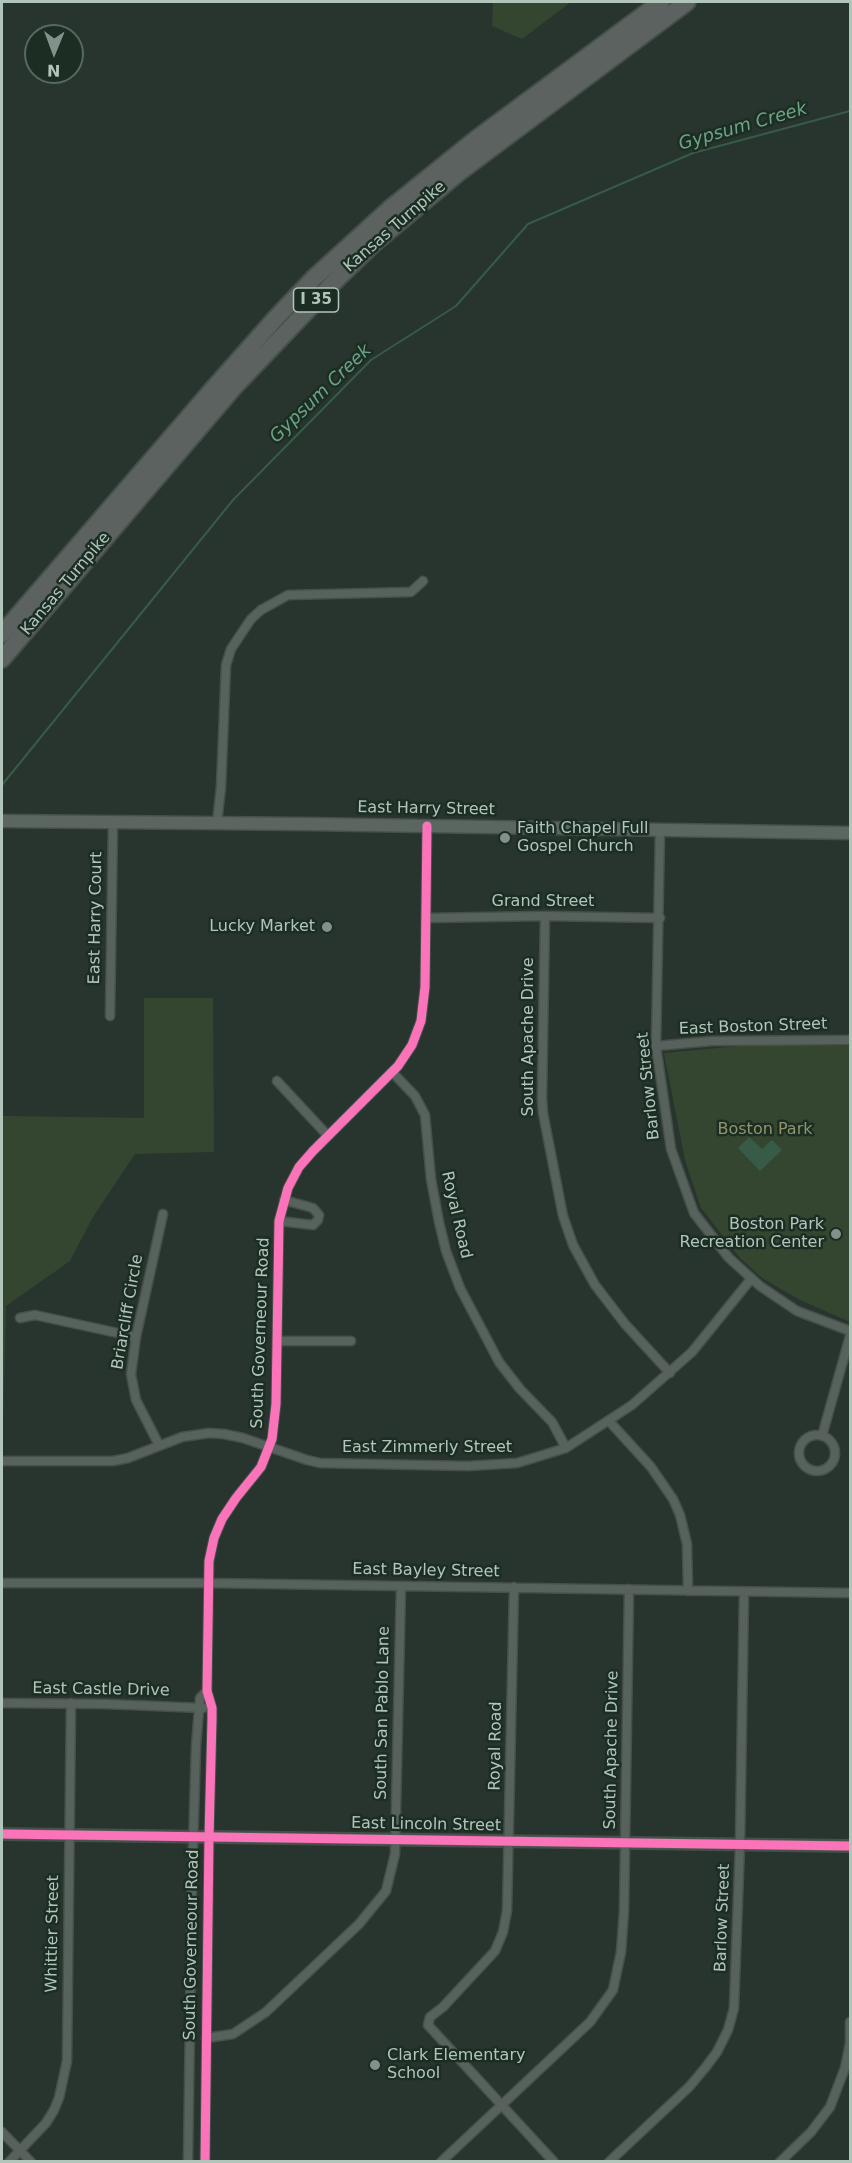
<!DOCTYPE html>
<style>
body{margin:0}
#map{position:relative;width:852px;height:2163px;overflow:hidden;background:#28342e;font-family:"DejaVu Sans",sans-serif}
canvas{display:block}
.frame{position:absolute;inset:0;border:3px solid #b2c5bb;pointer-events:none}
.north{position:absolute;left:24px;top:24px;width:60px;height:60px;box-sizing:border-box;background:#1c2e24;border:2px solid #586a60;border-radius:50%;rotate:181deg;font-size:16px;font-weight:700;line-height:24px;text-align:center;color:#b2c5bb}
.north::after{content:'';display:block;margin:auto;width:21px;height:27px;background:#82928a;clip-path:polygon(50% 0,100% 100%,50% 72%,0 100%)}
</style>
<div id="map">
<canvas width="852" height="2163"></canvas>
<div class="frame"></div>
<div class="north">N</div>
</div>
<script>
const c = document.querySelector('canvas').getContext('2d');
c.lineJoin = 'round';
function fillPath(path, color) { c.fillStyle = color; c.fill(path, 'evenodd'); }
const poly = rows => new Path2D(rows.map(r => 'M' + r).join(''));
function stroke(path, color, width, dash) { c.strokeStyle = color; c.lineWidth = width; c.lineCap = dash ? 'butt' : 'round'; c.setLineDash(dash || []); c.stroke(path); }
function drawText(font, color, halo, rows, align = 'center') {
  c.font = font + ' "DejaVu Sans",sans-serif'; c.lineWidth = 5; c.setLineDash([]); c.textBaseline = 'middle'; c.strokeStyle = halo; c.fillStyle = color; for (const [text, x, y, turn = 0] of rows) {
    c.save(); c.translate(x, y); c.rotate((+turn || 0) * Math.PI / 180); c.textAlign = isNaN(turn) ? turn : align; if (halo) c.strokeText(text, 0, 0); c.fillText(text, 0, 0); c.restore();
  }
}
fillPath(poly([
 [493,2,571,2,522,39,492,26],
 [144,998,213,998,214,1152,135,1154,93,1217,70,1261,6,1306,2,1465,2,1116,144,1118],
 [750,1045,850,1046,850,1322,800,1300,762,1278,740,1258,701,1208,685,1160,664,1053]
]), '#354630');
fillPath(poly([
 [749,1137,762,1149,772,1140,782,1150,760,1171,738,1148]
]), '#375b47');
stroke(poly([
 [2,785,233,500,371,360,456,306,528,224,693,153,850,111]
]), '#375b47', 2);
const minor = poly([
 [217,823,221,787,226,665,231,649,251,619,261,610,288,595,411,592,423,581],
 [660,829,656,1046,671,1149,694,1213,729,1258,760,1286,797,1311,850,1331],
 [545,916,542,1098,543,1113,563,1216,573,1245,595,1285,625,1324,670,1373],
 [426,918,545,916,660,918],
 [110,1016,113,822],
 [656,1046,712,1041,850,1040],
 [393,1073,415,1096,425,1115,431,1179,439,1222,446,1251,460,1288,499,1362,520,1389,552,1422,566,1448],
 [277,1081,328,1136],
 [279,1221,313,1225,318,1220,319,1215,313,1208,284,1200],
 [20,1318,35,1315,136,1337],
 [277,1341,351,1341],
 [609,1421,651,1467,673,1499,680,1515,687,1544,688,1591],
 '799 1453a18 18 0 1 1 36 0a18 18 0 1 1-36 0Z',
 [822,1436,850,1336],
 [159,1445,136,1400,131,1374,136,1337,163,1214],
 [2,1461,113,1461,128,1458,182,1437,209,1433,224,1434,243,1438,307,1460,320,1463,468,1466,517,1463,566,1448,632,1405,692,1352,751,1279],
 [2,1583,207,1583,850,1593],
 [514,1587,507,1911,503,1932,495,1951,443,2007,430,2017,428,2025,554,2162],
 [2,1703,105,1704,203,1708],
 [206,2038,233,2034,266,2012,359,1924,386,1891,395,1854,401,1586],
 [2,2132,31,2162],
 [9,2162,46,2123,54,2110,59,2098,67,2061,71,1703],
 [188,2162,192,1882,196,1746,200,1698,207,1691],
 [205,2162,209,1837,212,1719,212,1708,207,1691,209,1561,214,1538,222,1519,236,1498,261,1467,272,1439,276,1404,279,1221,288,1188,299,1167,313,1151,398,1066,412,1045,421,1021,425,987,427,826],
 [441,2162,590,2022,613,1990,621,1952,624,1911,629,1589],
 [609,2162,689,2087,705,2068,717,2052,728,2030,734,2008,740,1844,744,1592],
 [780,2162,811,2132,830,2107,845,2068,850,2043,850,2022]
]);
const tertiary = poly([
 [2,1834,850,1846]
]);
const secondary = poly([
 [2,821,306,824,850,833]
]);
const motorway = poly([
 [2,634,213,389,275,319,314,278,392,207,475,140,661,2],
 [2,659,234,387,336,280,373,244,458,173,687,2]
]);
stroke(minor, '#464f4a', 11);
stroke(tertiary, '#464f4a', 14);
stroke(secondary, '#464f4a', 15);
stroke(motorway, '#454f4a', 20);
stroke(minor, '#58625c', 8);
stroke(tertiary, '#58625c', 10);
stroke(secondary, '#5c6661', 12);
stroke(motorway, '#5c625f', 16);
stroke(poly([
 [2,1834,850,1846],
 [205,2162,209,1837,212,1719,212,1708,207,1691,209,1561,214,1538,222,1519,236,1498,261,1467,272,1439,276,1404,279,1221,288,1188,299,1167,313,1151,398,1066,412,1045,421,1021,425,987,427,826]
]), '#fb73b8', 9);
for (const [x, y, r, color] of [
 [505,838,6,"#82928a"],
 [327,927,6,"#82928a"],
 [836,1234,6,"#82928a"],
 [375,2065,6,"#82928a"]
]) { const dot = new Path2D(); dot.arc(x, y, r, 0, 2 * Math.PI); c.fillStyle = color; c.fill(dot); stroke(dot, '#1c2e24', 2); }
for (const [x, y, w] of [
 [316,300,45]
]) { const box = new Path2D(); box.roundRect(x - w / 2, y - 12, w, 24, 4.5); c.fillStyle = '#1c2e24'; c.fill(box); stroke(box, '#b2c5bb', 1.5); }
drawText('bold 15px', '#b2c5bb', null, [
 ["I 35",316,300]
]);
drawText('16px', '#b2c5bb', '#1c2e24', [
 ["Kansas Turnpike",395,227,-41],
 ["Kansas Turnpike",66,584,-50],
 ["East Harry Street",426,809,1],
 ["Grand Street",543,902],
 ["East Harry Court",96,918,-89],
 ["East Boston Street",753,1027,-2],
 ["South Apache Drive",529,1037,-90],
 ["Barlow Street",649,1086,-96],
 ["Royal Road",456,1215,77],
 ["Briarcliff Circle",128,1312,-80],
 ["South Governeour Road",261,1333,-88],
 ["East Zimmerly Street",427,1448],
 ["East Bayley Street",426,1571,1],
 ["East Castle Drive",101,1690,1],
 ["South San Pablo Lane",383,1713,-89],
 ["Royal Road",496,1746,-89],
 ["South Apache Drive",612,1750,-89],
 ["East Lincoln Street",426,1825,1],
 ["Barlow Street",723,1918,-88],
 ["Whittier Street",53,1934,-89],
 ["South Governeour Road",192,1945,-89]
]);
drawText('16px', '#b2c5bb', '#1c2e24', [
 ["Faith Chapel Full",517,829],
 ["Gospel Church",517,847],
 ["Lucky Market",315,927,"right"],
 ["Boston Park",824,1225,"right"],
 ["Recreation Center",824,1243,"right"],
 ["Clark Elementary",387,2056],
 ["School",387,2074]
], 'left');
drawText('16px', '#90956b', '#1c2e24', [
 ["Boston Park",765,1130]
]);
drawText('italic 18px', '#6da285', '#1c2e24', [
 ["Gypsum Creek",743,127,-16],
 ["Gypsum Creek",321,394,-44]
]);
</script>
